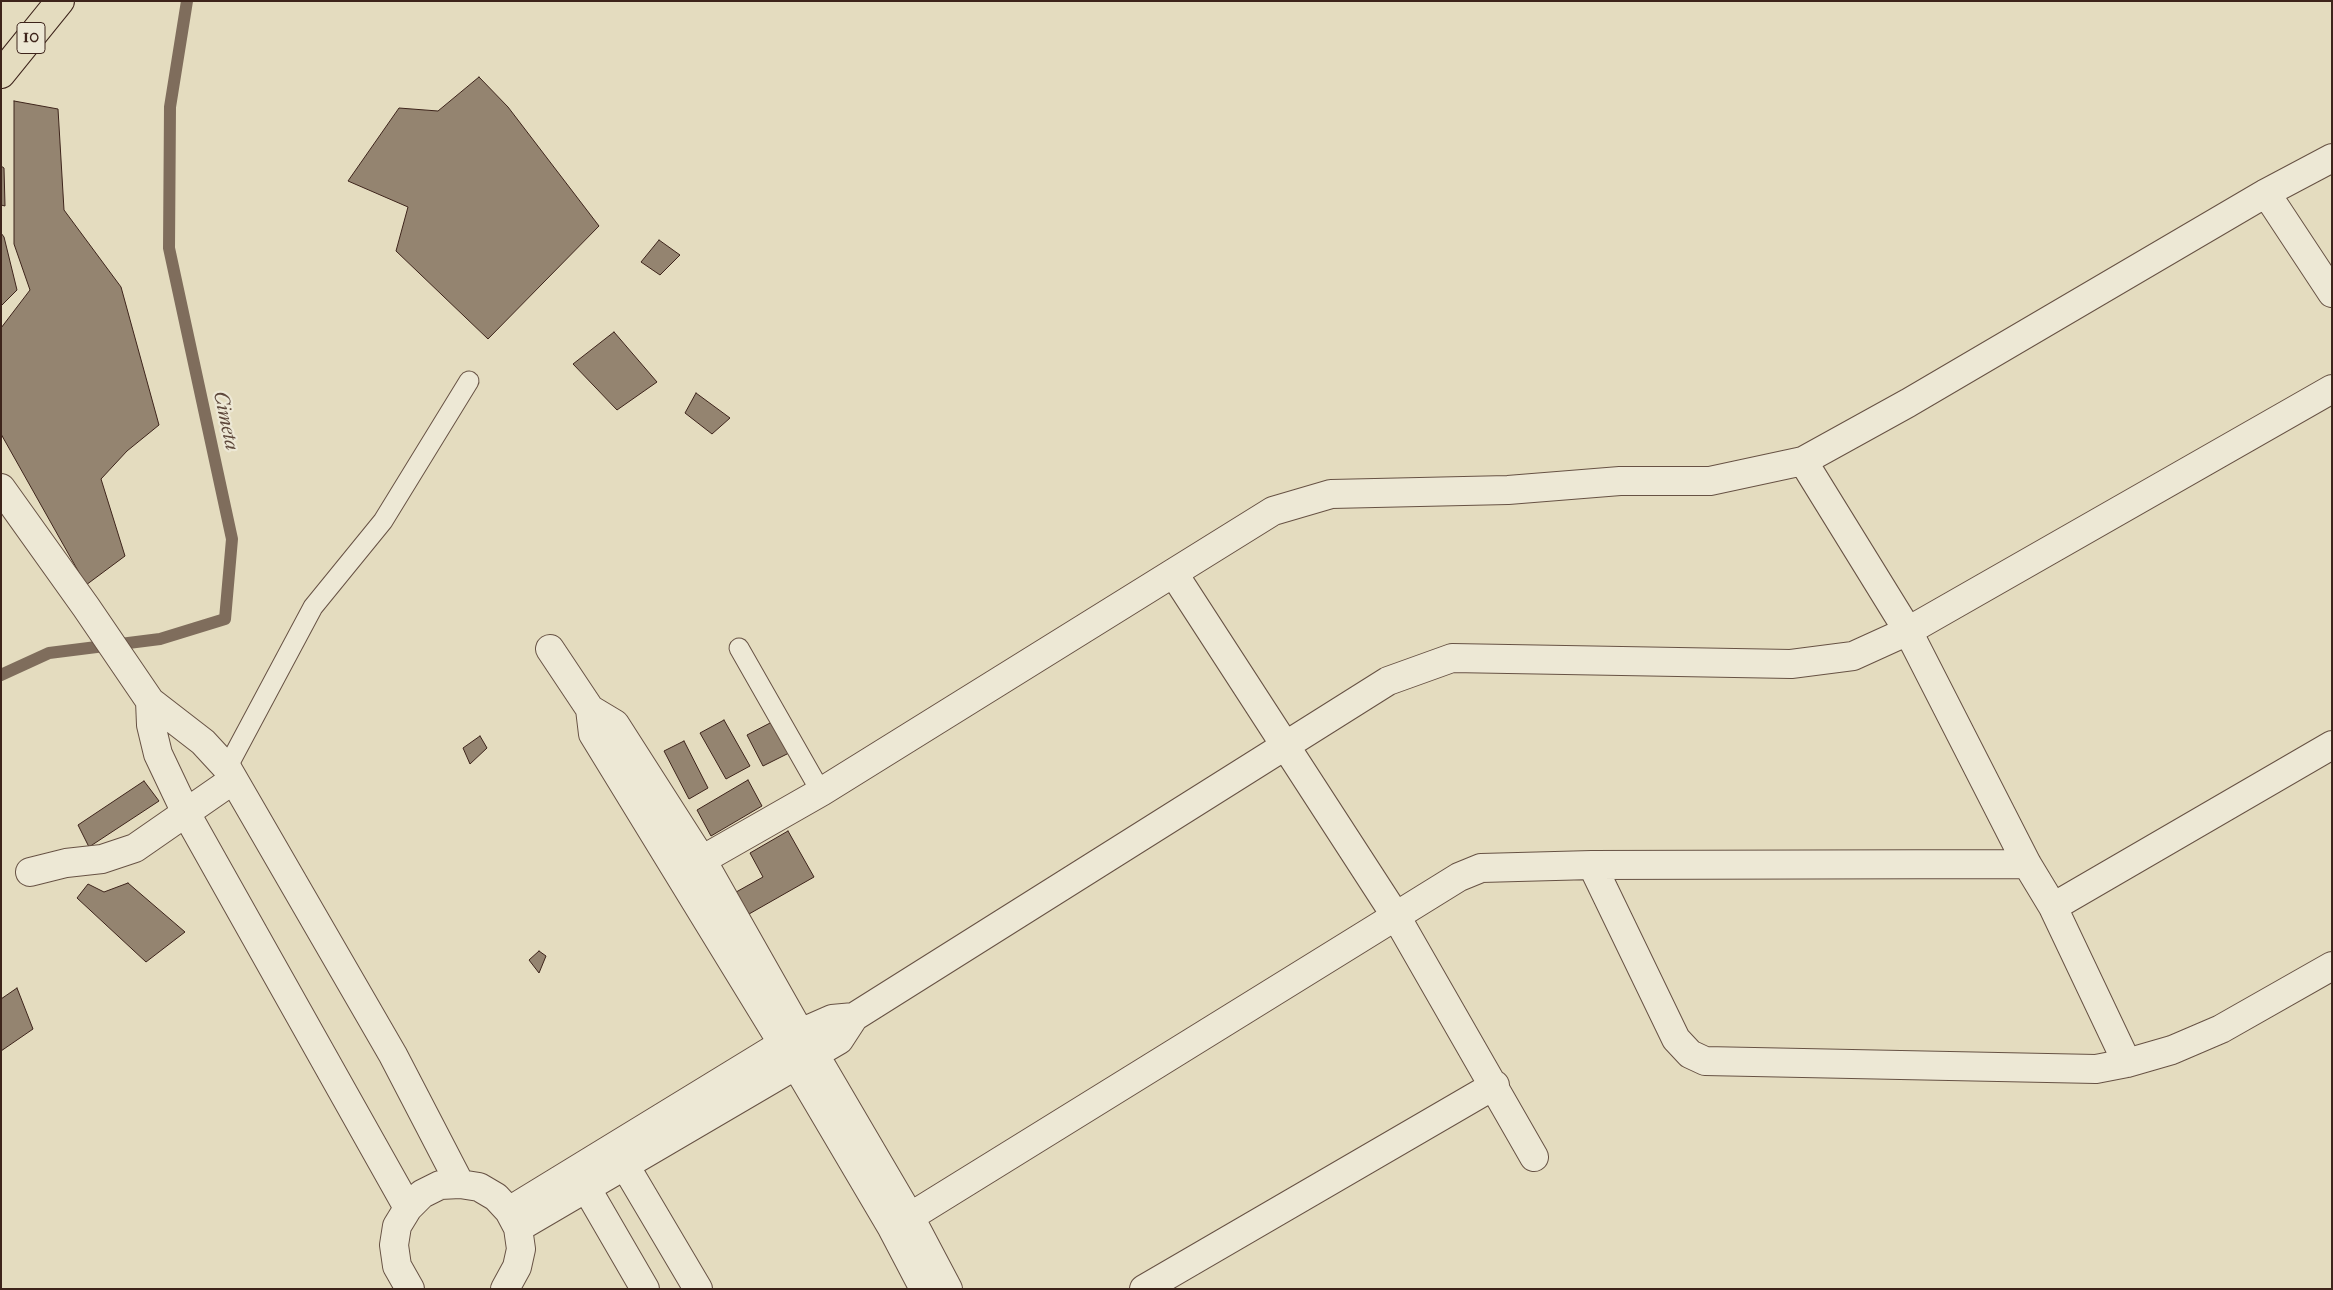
<!DOCTYPE html>
<style>
body{margin:0}
#map{position:relative;width:2333px;height:1290px;overflow:hidden;background:#e4dcbf;font-family:"IM FELL French Canon",serif}
canvas{display:block}
.frame{position:absolute;inset:0;border:2px solid #3d241b;pointer-events:none}
</style>
<div id="map">
<canvas width="2333" height="1290"></canvas>
<div class="frame"></div>
</div>
<script>
const c = document.querySelector('canvas').getContext('2d');
c.lineJoin = 'round';
const poly = rows => new Path2D(rows.map(r => 'M' + r).join(''));
function stroke(path, color, width, dash) { c.strokeStyle = color; c.lineWidth = width; c.lineCap = dash ? 'butt' : 'round'; c.setLineDash(dash || []); c.stroke(path); }
function fillPath(path, color) { c.fillStyle = color; c.fill(path, 'evenodd'); }
function drawText(font, color, halo, rows, align = 'center') {
  c.font = font + ' "IM FELL French Canon",serif'; c.lineWidth = 4.5; c.setLineDash([]); c.textBaseline = 'middle'; c.strokeStyle = halo; c.fillStyle = color; for (const [text, x, y, turn = 0] of rows) {
    c.save(); c.translate(x, y); c.rotate((+turn || 0) * Math.PI / 180); c.textAlign = isNaN(turn) ? turn : align; if (halo) c.strokeText(text, 0, 0); c.fillText(text, 0, 0); c.restore();
  }
}
stroke(poly([
 [1,675,49,653,160,639,225,619,232,539,169,248,170,107,187,1]
]), '#7f6d5c', 12);
const building = poly([
 [479,77,508,107,599,226,488,339,396,251,408,207,348,181,399,108,438,111,479,77],
 [14,101,58,109,64,210,121,287,159,425,127,451,101,479,125,556,86,585,1,434,1,328,30,290,14,244,14,101],
 [1,166,4,168,5,206,1,205,1,166],
 [1,233,4,237,17,290,1,306,1,233],
 [659,240,680,255,660,275,641,262,659,240],
 [614,332,657,382,617,410,573,364,614,332],
 [696,393,730,418,712,434,685,413,696,393],
 [724,720,750,766,726,779,700,733,724,720],
 [772,722,789,753,763,766,747,735,772,722],
 [480,736,487,748,470,764,463,748,480,736],
 [684,741,708,788,689,799,664,751,684,741],
 [748,780,762,806,711,836,697,810,748,780],
 [144,781,159,801,89,847,78,825,144,781],
 [788,831,814,877,742,918,729,896,763,877,750,853,788,831],
 [128,883,185,932,146,962,77,898,88,884,104,892,128,883],
 [539,951,546,956,539,973,529,960,539,951],
 [17,988,33,1029,1,1051,1,999,17,988]
]);
fillPath(building, '#948470');
stroke(building, '#3d241b', 1);
const service = poly([
 [739,648,821,792],
 [227,768,313,607,383,521,469,381]
]);
const minor = poly([
 [2266,193,2332,293],
 [1803,461,1908,631,2027,864,2053,907,2127,1063],
 [1,488,86,607,150,701,203,742,227,768,393,1055,460,1184],
 [1174,574,1397,918,1534,1157],
 [550,649,590,709,593,734,797,1067,892,1228,924,1289],
 [150,701,151,725,158,754,186,813,408,1208],
 [590,709,615,724,702,860,800,1033,815,1055,910,1217,948,1289],
 [1592,865,1676,1039,1690,1054,1705,1061,2096,1069,2127,1063,2172,1050,2221,1029,2332,966],
 [30,872,66,863,102,859,135,848,233,780],
 [679,873,821,792,1273,511,1331,494,1508,490,1620,481,1710,481,1803,461,1908,403,2266,193,2332,158],
 [2053,907,2332,745],
 [617,1152,698,1289],
 [587,1189,645,1289],
 [509,1211,800,1033,832,1019,854,1017],
 [518,1228,839,1040,854,1017,1388,681,1452,658,1791,664,1853,656,1908,631,2332,389],
 [892,1228,1459,877,1481,868,1592,865,2027,864],
 [410,1289,397,1266,394,1245,397,1226,408,1208,422,1194,440,1185,460,1184,479,1187,496,1197,509,1211,518,1228,521,1249,517,1267,505,1289],
 [1144,1289,1495,1085]
]);
const trunk = poly([
 [1,74,60,1]
]);
stroke(service, '#675244', 21);
stroke(minor, '#675244', 30);
stroke(trunk, '#3d241b', 30);
stroke(service, '#ede8d5', 19);
stroke(minor, '#ede8d5', 28);
stroke(trunk, '#e4dcbf', 28);
for (const [x, y, w] of [
 [31,38,28]
]) { const box = new Path2D(); box.roundRect(x - w / 2, y - 15.5, w, 31, 4); c.fillStyle = '#ede8d5'; c.fill(box); stroke(box, '#3d241b', 1); }
drawText('bold 18px', '#3d241b', null, [
 ["10",31,38]
]);
drawText('italic 20px', '#5e483b', '#ede8d5', [
 ["Cimeta",225,421,78]
]);
</script>
